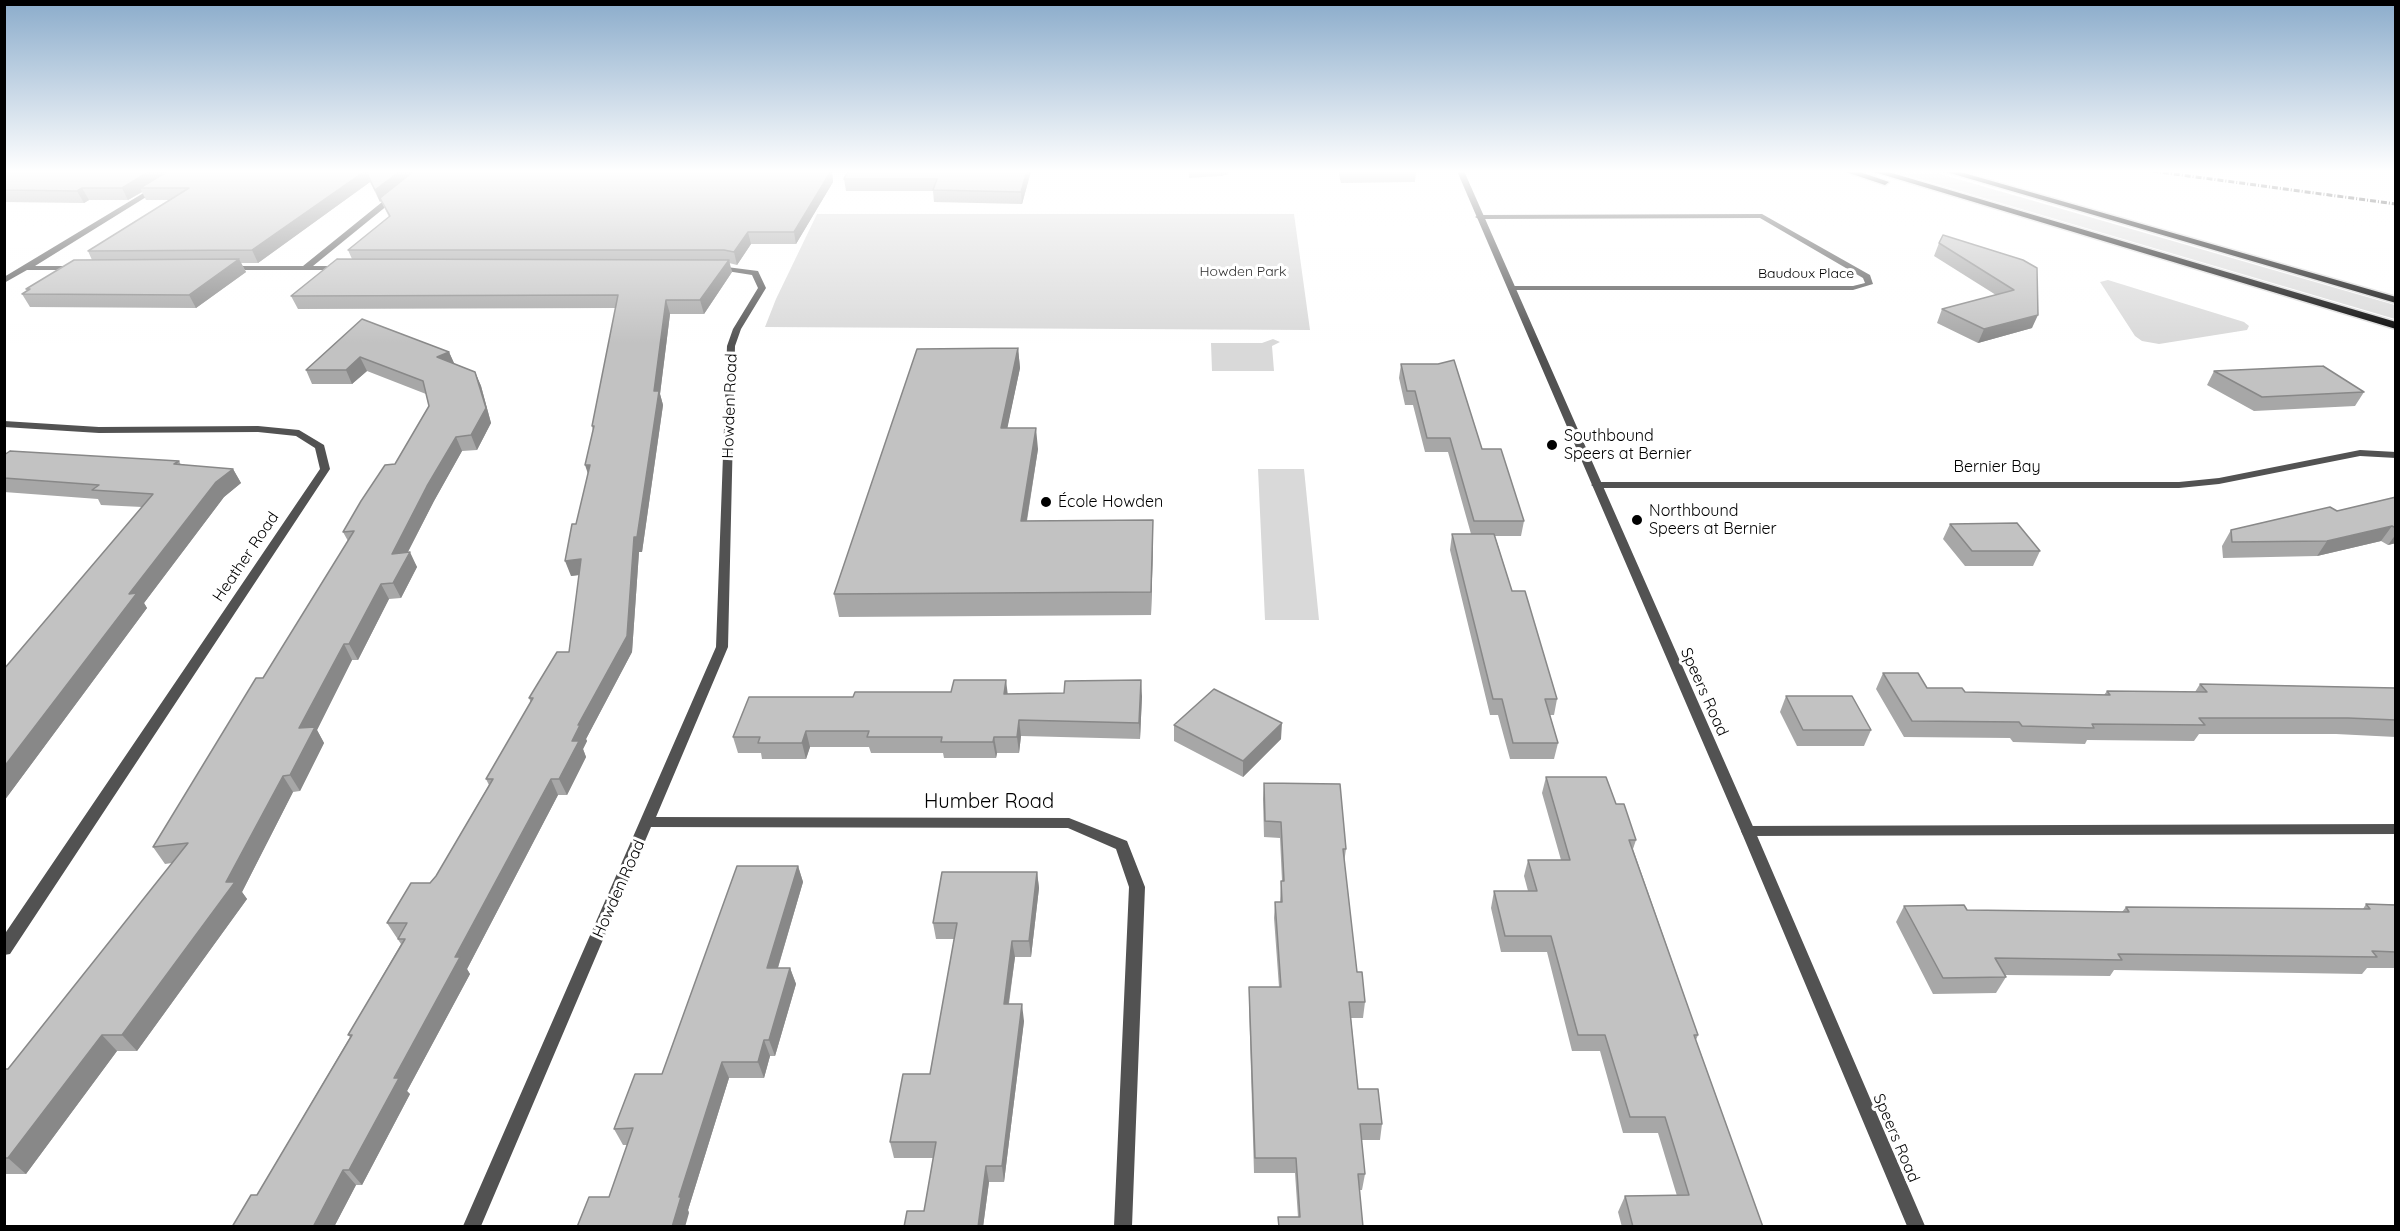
<!DOCTYPE html>
<meta charset="utf-8">
<style>
body{margin:0}
#map{position:relative;width:2400px;height:1231px;overflow:hidden;background:#fff;font-family:Quicksand,sans-serif}
canvas{display:block}
.frame{position:absolute;inset:0;border:6px solid #000;pointer-events:none}
</style>
<div id="map">
<canvas width="2400" height="1231"></canvas>
<div class="frame"></div>
</div>
<script>
const c = document.querySelector('canvas').getContext('2d');
c.lineJoin = 'round';
function fillPath(path, color) { c.fillStyle = color; c.fill(path, 'evenodd'); }
const poly = rows => new Path2D(rows.map(r => 'M' + r).join(''));
function stroke(path, color, width, dash) { c.strokeStyle = color; c.lineWidth = width; c.lineCap = dash ? 'butt' : 'round'; c.setLineDash(dash || []); c.stroke(path); }
function drawText(font, color, halo, rows, align = 'center') {
  c.font = font + ' Quicksand,sans-serif'; c.lineWidth = 6; c.setLineDash([]); c.textBaseline = 'middle'; c.strokeStyle = halo; c.fillStyle = color; for (const [text, x, y, turn = 0] of rows) {
    c.save(); c.translate(x, y); c.rotate((+turn || 0) * Math.PI / 180); c.textAlign = isNaN(turn) ? turn : align; if (halo) c.strokeText(text, 0, 0); c.fillText(text, 0, 0); c.restore();
  }
}
fillPath(poly([
 [1892,171,1930,171,2395,305,2395,319],
 [817,214,1294,214,1310,330,765,327,776,299],
 [2108,280,2244,322,2249,326,2247,330,2159,344,2142,341,2135,336,2100,282],
 [1273,339,1280,342,1272,346,1274,371,1212,371,1211,343,1262,343],
 [1258,469,1304,469,1319,620,1265,620]
]), '#d9d9d9');
const primary = poly([
 [1843,171,1857,171,1889,182,1885,185,1843,171],
 [1871,171,1885,171,2396,322,2396,329,1871,171],
 [1943,171,1957,171,2396,297,2396,303,1943,171]
]);
stroke(primary, '#dbdbdb', 3);
fillPath(poly([
 [180,171,188,171,35,266,76,266,80,268,79,270,27,270,4,283,4,277,180,171],
 [392,194,399,196,313,266,340,266,344,268,343,270,228,270,224,268,228,266,303,266,392,194],
 [1762,214,1870,275,1873,284,1853,290,1508,290,1508,286,1853,286,1865,283,1863,278,1760,218,1479,219,1475,217,1479,215,1762,214],
 [711,265,758,271,766,288,741,329,735,346,728,647,656,817,1069,818,1127,841,1145,887,1132,1226,1114,1226,1129,887,1116,849,1068,828,651,827,481,1226,463,1226,716,647,727,346,733,329,758,288,752,275,714,269,710,267,711,265],
 [4,421,99,427,258,426,299,430,324,445,330,469,10,954,4,955,4,935,320,469,315,448,296,436,258,432,99,433,4,427,4,421],
 [2360,450,2396,452,2396,458,2360,456,2219,484,2179,488,1596,488,1591,485,1596,482,2179,482,2219,478,2360,450],
 [2396,824,2396,834,1748,836,1743,835,1741,831,1743,827,1748,826,2396,824]
]), '#525252');
fillPath(poly([
 [1457,171,1464,171,1755,831,1925,1226,1907,1226,1741,831,1457,171]
]), '#525252');
fillPath(primary, '#000');
stroke(poly([
 [2152,171,2396,204]
]), '#000', 3, [6, 2, 1, 2]);
fillPath(poly([
 [4,171,832,171,833,182,796,244,751,244,737,265,729,263,732,272,704,314,670,314,660,394,663,405,642,552,639,552,632,652,586,739,587,741,583,749,586,757,567,795,558,795,467,969,470,974,407,1091,410,1094,362,1185,356,1185,334,1227,232,1227,257,1195,350,1037,348,1035,401,944,387,923,430,883,436,876,489,785,486,779,531,703,529,698,569,652,579,575,571,576,576,524,588,473,593,431,592,426,616,308,298,309,291,296,352,259,348,250,389,217,381,201,380,202,370,182,258,263,241,263,246,272,196,308,30,307,22,294,27,291,26,289,92,260,88,251,170,200,146,200,142,192,128,200,89,200,84,203,4,202],
 [848,171,1031,171,1022,204,934,202,933,191,846,191,844,179],
 [1189,171,1229,171,1228,174,1221,176,1189,178],
 [1338,171,1416,171,1415,182,1341,183],
 [1939,243,2037,268,2032,328,1978,343,1937,323,1942,309,1996,295,1934,256],
 [362,319,449,352,454,364,475,372,481,386,491,423,477,450,462,451,434,501,408,552,417,567,401,598,389,599,358,660,352,660,317,730,324,743,300,791,293,792,242,892,247,899,137,1051,117,1051,26,1174,4,1174,4,1069,8,1069,172,863,165,864,153,847,263,678,348,541,343,532,395,464,429,406,426,394,367,371,352,384,312,384,306,370],
 [1018,348,1020,368,1007,428,1038,449,1027,521,1153,520,1153,542,1151,615,839,617,834,594],
 [1401,364,1482,449,1524,521,1521,536,1495,536,1512,591,1557,699,1554,715,1550,715,1558,743,1554,759,1510,759,1498,715,1490,715,1450,550,1452,534,1471,534,1448,452,1425,452,1413,405,1405,405,1399,378],
 [2214,371,2364,392,2355,406,2254,411,2207,385],
 [4,455,179,461,181,465,233,469,241,483,224,497,144,603,147,608,4,801,4,669,142,507,101,505,98,499,4,492],
 [2396,497,2396,543,2388,545,2381,541,2317,556,2223,558,2222,546,2231,530,2337,511],
 [1950,524,2040,551,2033,566,1965,566,1943,539],
 [1883,673,1927,688,1965,692,2104,695,2107,691,2195,692,2200,684,2396,688,2396,737,2336,734,2199,734,2194,741,2087,740,2085,744,2013,742,2010,738,1904,737,1876,689],
 [1008,694,1142,696,1140,739,1021,736,1019,753,997,753,996,758,944,758,943,753,871,753,869,747,810,747,806,759,762,759,761,753,738,753,733,737,853,697],
 [1786,696,1871,730,1864,746,1797,746,1780,712],
 [1174,725,1281,739,1243,777,1174,741],
 [1546,777,1616,804,1636,840,1633,849,1698,1035,1696,1040,1763,1227,1622,1227,1618,1212,1625,1196,1677,1196,1658,1133,1623,1133,1600,1051,1572,1051,1547,952,1501,952,1491,908,1494,891,1528,891,1524,876,1528,860,1561,860,1542,793],
 [1264,783,1346,849,1344,863,1357,972,1365,1002,1363,1018,1351,1018,1358,1089,1382,1124,1380,1140,1361,1140,1365,1174,1362,1190,1359,1190,1363,1227,1278,1227,1278,1217,1298,1217,1295,1173,1254,1173,1249,1004,1249,987,1279,987,1274,918,1275,902,1280,902,1281,881,1282,881,1280,838,1264,837,1263,799],
 [798,866,803,882,778,968,790,968,796,984,775,1056,770,1056,764,1078,729,1078,688,1210,689,1213,627,1145,623,1145,614,1129,662,1074],
 [1037,872,1039,888,1031,957,1015,957,1009,1004,1024,1021,1004,1182,989,1182,983,1227,904,1227,924,1211,933,1158,894,1158,890,1142,930,1074,954,939,936,939,933,923],
 [2366,904,2396,905,2396,968,2367,968,2362,974,2114,970,2110,976,2005,975,2006,977,1996,993,1933,994,1896,922,1904,906,1967,910,2122,912,2126,907,2363,909]
]), '#a7a7a7');
fillPath(poly([
 [150,171,175,171,140,188,142,192,128,200,122,188],
 [365,171,370,182,258,263,252,250],
 [400,171,421,171,410,178,380,202,375,190],
 [832,171,833,182,796,244,794,232],
 [1027,171,1031,171,1022,204,1021,192],
 [1221,171,1229,171,1228,174,1221,176],
 [82,188,89,200,84,203,77,191],
 [748,232,751,244,737,265,734,252],
 [239,259,246,272,196,308,189,295],
 [729,260,732,272,704,314,700,300],
 [666,300,670,314,660,394,663,405,642,552,639,552,632,652,586,739,587,741,583,749,586,757,567,795,559,779,572,741,578,725,634,537],
 [2038,315,2032,328,1978,343,1984,329],
 [1018,348,1020,368,1003,449,1001,428],
 [449,352,455,365,437,357],
 [360,357,367,371,352,384,346,370],
 [475,372,481,386,491,423,477,450,471,435],
 [1036,428,1038,449,1023,543,1021,521],
 [456,437,462,451,434,501,399,569,392,554,427,486],
 [585,465,590,465,590,480],
 [233,469,241,483,224,497,144,603,147,608,4,801,4,767,129,594,216,482],
 [1153,520,1153,542,1151,615,1151,592],
 [2392,526,2381,541,2317,556,2327,541],
 [2396,534,2396,543,2388,545],
 [410,552,417,567,401,598,393,583],
 [581,559,586,574,571,576,565,561],
 [381,584,389,599,358,660,349,644],
 [344,644,352,660,317,730,324,743,300,791,290,775,299,728],
 [1006,680,1008,696,1004,694],
 [1141,680,1142,696,1140,739,1139,723],
 [1019,720,1021,736,1019,753,1017,737],
 [1282,723,1281,739,1243,777,1243,761],
 [806,731,810,747,806,759,802,743],
 [994,737,997,753,996,758,993,742],
 [283,776,293,792,242,892,247,899,137,1051,122,1035,226,882],
 [551,779,558,795,467,969,470,974,407,1091,410,1094,362,1185,349,1170,455,957],
 [798,866,803,882,773,984,767,968],
 [1037,872,1039,888,1031,957,1029,941],
 [1012,941,1015,957,1006,1021,1004,1004],
 [790,968,796,984,775,1056,769,1040],
 [1022,1004,1024,1021,1004,1182,1002,1166],
 [102,1035,117,1051,26,1174,8,1158],
 [764,1040,770,1056,764,1078,758,1062],
 [722,1062,729,1078,688,1210,689,1213,685,1227,672,1227,679,1197],
 [986,1166,989,1182,983,1227,978,1227],
 [343,1170,356,1185,334,1227,313,1227]
]), '#888');
const building = poly([
 [4,171,150,171,122,188,82,188,77,191,4,190,4,171],
 [168,171,365,171,252,250,88,251,189,188,140,188,168,171],
 [366,171,400,171,375,190,366,171],
 [414,171,831,171,794,232,748,232,734,252,724,250,348,250,390,216,380,198,414,171],
 [848,171,1027,171,1021,192,933,190,937,179,844,179,848,171],
 [1943,235,2023,260,2037,268,2038,315,1984,329,1942,309,2014,290,1939,243,1943,235],
 [239,259,189,295,22,294,30,289,26,289,74,260,239,259],
 [337,259,729,260,700,300,666,300,654,391,659,391,637,537,634,537,627,636,578,725,580,725,572,741,579,741,559,779,551,779,455,957,460,957,394,1078,399,1078,349,1170,343,1170,313,1227,232,1227,251,1195,257,1195,352,1035,348,1035,405,939,398,939,407,923,387,923,411,883,430,883,436,876,493,779,486,779,533,698,529,698,557,652,569,652,581,559,565,561,572,524,576,524,590,465,585,465,594,426,592,426,618,295,291,296,337,259],
 [362,319,449,352,437,357,475,372,486,408,471,435,456,437,427,486,392,554,410,552,393,583,381,584,349,644,344,644,299,728,315,727,290,775,283,776,226,882,235,882,122,1035,102,1035,8,1158,4,1158,4,1069,8,1069,188,843,153,847,256,678,263,678,354,531,343,532,361,501,385,465,395,464,429,406,423,381,360,357,346,370,306,370,362,319],
 [1018,348,1001,428,1036,428,1021,521,1153,520,1151,592,834,594,917,349,1018,348],
 [1454,360,1482,449,1501,449,1524,521,1474,521,1450,438,1427,438,1415,391,1407,391,1401,364,1438,364,1454,360],
 [2323,366,2364,392,2262,397,2214,371,2323,366],
 [10,451,179,461,174,464,233,469,216,482,129,594,137,593,4,767,4,669,153,494,92,490,99,485,4,478,4,455,10,451],
 [2396,497,2396,528,2392,526,2327,541,2232,542,2231,530,2330,507,2337,511,2396,497],
 [2017,523,2040,551,1972,551,1950,524,2017,523],
 [1452,534,1494,534,1512,591,1525,591,1557,699,1545,699,1558,743,1513,743,1502,699,1493,699,1452,534],
 [1883,673,1918,673,1927,688,1962,688,1965,692,2110,695,2107,691,2207,692,2200,684,2396,688,2396,720,2348,718,2199,718,2205,725,2092,724,2094,728,2022,726,2019,722,1912,721,1883,673],
 [954,680,1006,680,1004,694,1064,693,1065,681,1141,680,1139,723,1019,720,1017,737,994,737,993,742,941,742,942,737,867,737,869,731,806,731,802,743,758,743,760,737,733,737,749,697,853,697,855,692,951,692,954,680],
 [1214,689,1282,723,1243,761,1174,725,1214,689],
 [1786,696,1852,696,1871,730,1803,730,1786,696],
 [1546,777,1606,777,1616,804,1624,804,1636,840,1629,840,1698,1035,1694,1035,1763,1227,1633,1227,1625,1196,1689,1195,1665,1117,1630,1117,1605,1035,1578,1035,1551,936,1505,936,1494,891,1537,891,1528,860,1570,860,1546,777],
 [1264,783,1340,784,1346,849,1343,849,1357,972,1362,972,1365,1002,1349,1002,1358,1089,1378,1089,1382,1124,1360,1124,1365,1174,1358,1174,1363,1227,1279,1227,1278,1217,1300,1217,1296,1158,1255,1158,1249,987,1281,987,1275,902,1282,902,1281,881,1284,881,1281,822,1265,821,1264,783],
 [737,866,798,866,767,968,790,968,769,1040,764,1040,758,1062,722,1062,679,1197,681,1197,672,1227,577,1227,589,1197,609,1197,633,1128,614,1129,635,1074,662,1074,737,866],
 [942,872,1037,872,1029,941,1012,941,1004,1004,1022,1004,1002,1166,986,1166,978,1227,904,1227,907,1211,924,1211,936,1142,890,1142,903,1074,930,1074,957,923,933,923,942,872],
 [2366,904,2396,905,2396,952,2372,951,2377,957,2118,954,2122,960,1995,958,2006,977,1943,978,1904,906,1964,905,1967,910,2129,912,2126,907,2370,909,2366,904],
 [2049,1226,2155,1226,2155,1227,2049,1227,2049,1226]
]);
fillPath(building, '#c2c2c2');
stroke(building, '#888', 1.5);
const sky = c.createLinearGradient(0, 0, 0, 343);
sky.addColorStop(0, '#8baccb');
sky.addColorStop(0.5, '#fff');
sky.addColorStop(1, '#ffffff00');
c.fillStyle = sky;
c.fillRect(0, 0, 2400, 343);
for (const [x, y, r, color] of [
 [1552,445,6,"#000"],
 [1046,502,6,"#000"],
 [1637,520,6,"#000"]
]) { const dot = new Path2D(); dot.arc(x, y, r, 0, 2 * Math.PI); c.fillStyle = color; c.fill(dot); stroke(dot, '#fff', 2); }
drawText('14px', '#303030', '#fff', [
 ["Howden Park",1243,272]
]);
drawText('14px', '#000', '#fff', [
 ["Baudoux Place",1806,274]
]);
drawText('16px', '#000', '#fff', [
 ["Howden Road",730,406,-88],
 ["Bernier Bay",1997,467],
 ["Heather Road",246,557,-56],
 ["Speers Road",1704,692,66],
 ["Howden Road",619,889,-66],
 ["Speers Road",1896,1138,67]
]);
drawText('16px', '#000', '#fff', [
 ["Southbound",1564,436],
 ["Speers at Bernier",1564,454],
 ["École Howden",1058,502],
 ["Northbound",1649,511],
 ["Speers at Bernier",1649,529]
], 'left');
drawText('20px', '#000', '#fff', [
 ["Humber Road",989,802]
]);
</script>
